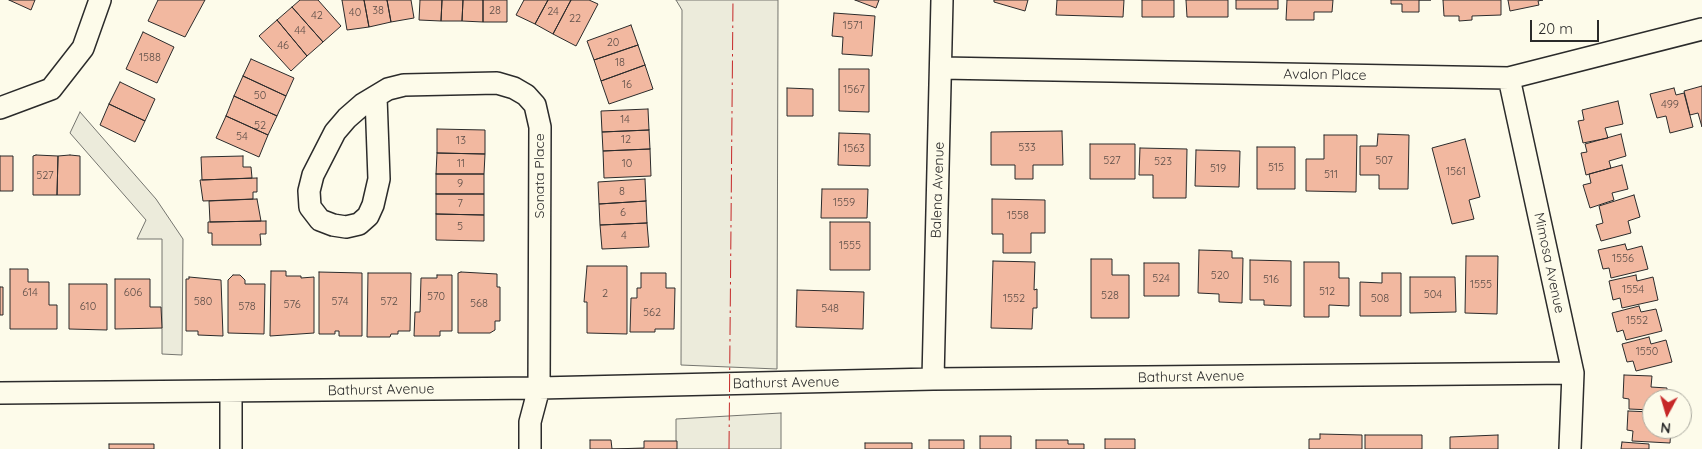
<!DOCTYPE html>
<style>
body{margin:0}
#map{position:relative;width:1702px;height:449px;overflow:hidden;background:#fdfbea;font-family:Quicksand,sans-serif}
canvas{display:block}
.north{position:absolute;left:1642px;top:389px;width:50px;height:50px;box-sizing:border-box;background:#fdfbea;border:1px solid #a9a89e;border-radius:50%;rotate:186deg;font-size:14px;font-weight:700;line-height:20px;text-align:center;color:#2b2b2b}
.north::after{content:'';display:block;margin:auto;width:18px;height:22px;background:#c62828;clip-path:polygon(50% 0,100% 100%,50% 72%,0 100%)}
.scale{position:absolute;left:1530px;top:20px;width:69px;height:22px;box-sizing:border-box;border:2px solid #2b2b2b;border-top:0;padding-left:6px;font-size:15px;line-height:18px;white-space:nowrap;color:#2b2b2b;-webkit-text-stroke:4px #fdfbea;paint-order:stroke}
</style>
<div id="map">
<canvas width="1702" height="449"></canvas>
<div class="north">N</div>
<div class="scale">20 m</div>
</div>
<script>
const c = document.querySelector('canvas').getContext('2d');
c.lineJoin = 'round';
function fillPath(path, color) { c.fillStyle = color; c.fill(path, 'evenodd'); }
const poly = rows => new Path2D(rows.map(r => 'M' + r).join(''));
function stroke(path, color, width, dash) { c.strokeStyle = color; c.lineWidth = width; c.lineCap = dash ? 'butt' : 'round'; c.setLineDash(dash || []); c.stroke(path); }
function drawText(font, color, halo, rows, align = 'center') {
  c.font = font + ' Quicksand,sans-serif'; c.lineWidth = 4; c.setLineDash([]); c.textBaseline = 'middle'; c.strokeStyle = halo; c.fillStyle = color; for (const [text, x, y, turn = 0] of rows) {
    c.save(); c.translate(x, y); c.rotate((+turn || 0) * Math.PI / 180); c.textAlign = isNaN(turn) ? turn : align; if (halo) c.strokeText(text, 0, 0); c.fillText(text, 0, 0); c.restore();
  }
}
const green = poly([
 [676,0,778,0,777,369,681,365,682,10,676,0],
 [80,112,156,199,183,239,182,355,162,354,162,239,137,239,146,220,70,133,80,112],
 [781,413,781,449,676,449,676,419,781,413]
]);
fillPath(green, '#ecebdb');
stroke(green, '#74746e', 1);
const building = poly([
 [9,0,35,0,31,10,9,0],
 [158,0,205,0,185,37,148,21,158,0],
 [300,0,318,0,341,26,323,42,292,7,300,0],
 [342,0,364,0,369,27,347,30,342,0],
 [364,0,387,0,391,22,369,27,364,0],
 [387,0,411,0,414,18,391,22,387,0],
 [420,0,442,0,441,21,419,20,420,0],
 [442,0,463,0,462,21,441,21,442,0],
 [463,0,483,0,483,22,462,21,463,0],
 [483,0,507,0,507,22,483,22,483,0],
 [524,0,548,0,535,24,516,15,524,0],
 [548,0,571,0,553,34,535,24,548,0],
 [571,0,589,0,598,4,576,46,553,34,571,0],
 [855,0,879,0,876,8,855,0],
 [994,0,1028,0,1025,11,994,2,994,0],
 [1057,0,1124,0,1123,17,1056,15,1057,0],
 [1142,0,1174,0,1174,17,1142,17,1142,0],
 [1186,0,1228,0,1228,17,1187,17,1186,0],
 [1236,0,1278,0,1278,9,1236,9,1236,0],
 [1287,0,1333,0,1332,12,1314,12,1314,20,1286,20,1287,0],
 [1391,0,1431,0,1419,0,1419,12,1402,12,1402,4,1391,4,1391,0],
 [1443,0,1501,0,1501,15,1472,16,1472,20,1459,21,1459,16,1444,16,1443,0],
 [1508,0,1543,0,1538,1,1539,5,1510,11,1508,0],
 [292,7,323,42,307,56,277,20,292,7],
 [834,13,875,16,872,56,842,54,843,37,832,36,834,13],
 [277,20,307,56,291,71,259,36,277,20],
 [631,25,638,45,594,60,587,41,631,25],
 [143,32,174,47,157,83,126,69,143,32],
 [638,45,645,65,601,81,594,60,638,45],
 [251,59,294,78,286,96,243,76,251,59],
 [645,65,653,89,609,104,601,81,645,65],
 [839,69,869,69,869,112,839,111,839,69],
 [243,76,286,96,277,116,234,96,243,76],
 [120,82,155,99,145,121,109,104,120,82],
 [1702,86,1702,127,1698,113,1690,115,1684,91,1702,86],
 [787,88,813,89,813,116,787,116,787,88],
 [1674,88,1676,95,1684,93,1693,127,1670,133,1666,116,1657,118,1650,94,1674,88],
 [234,96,277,116,268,135,226,116,234,96],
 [1618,101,1623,124,1605,128,1608,138,1583,143,1578,121,1584,120,1582,110,1618,101],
 [109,104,145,121,135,142,100,125,109,104],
 [648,109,649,130,602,132,601,111,648,109],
 [226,116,268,135,259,157,216,138,226,116],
 [437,129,485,130,485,154,437,153,437,129],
 [649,130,650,149,603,151,602,132,649,130],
 [1062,131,1063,165,1033,165,1033,179,1015,179,1015,165,991,165,991,132,1062,131],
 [839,133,870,134,870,166,838,165,839,133],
 [1378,134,1409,135,1408,189,1379,189,1379,175,1360,175,1360,146,1377,146,1378,134],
 [1621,134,1626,156,1609,161,1611,168,1586,175,1581,153,1587,152,1585,144,1621,134],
 [1324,135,1357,135,1356,192,1306,191,1306,159,1324,159,1324,135],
 [1465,139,1480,197,1469,200,1474,219,1452,224,1432,148,1465,139],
 [1090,144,1135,144,1135,179,1090,179,1090,144],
 [1257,147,1295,147,1295,189,1257,189,1257,147],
 [1140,148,1187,149,1186,198,1153,198,1153,175,1139,175,1140,148],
 [650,149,651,176,604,178,603,151,650,149],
 [1196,150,1240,151,1239,187,1195,186,1196,150],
 [437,153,485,154,484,174,436,174,437,153],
 [36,155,58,156,57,195,33,195,33,156,36,155],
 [70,155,80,156,80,195,57,195,58,156,70,155],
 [0,156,13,156,13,191,0,191,0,156],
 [243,156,243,167,251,167,252,178,202,180,201,157,243,156],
 [1622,165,1628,189,1612,193,1614,200,1590,208,1583,185,1591,183,1589,174,1622,165],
 [436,174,484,174,484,194,436,194,436,174],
 [257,178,257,192,253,192,253,199,203,201,200,180,257,178],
 [645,179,646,201,599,204,598,182,645,179],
 [822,189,868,189,867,218,821,218,822,189],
 [436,194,484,194,484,215,436,214,436,194],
 [1634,195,1640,217,1628,221,1631,233,1601,241,1596,225,1603,223,1599,206,1634,195],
 [257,199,261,221,210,222,209,201,257,199],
 [992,199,1045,200,1045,233,1031,233,1031,253,1003,253,1003,234,992,234,992,199],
 [646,201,647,223,600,225,599,204,646,201],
 [436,214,484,215,484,241,436,240,436,214],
 [266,221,266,234,260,234,261,245,212,245,212,233,208,233,208,222,266,221],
 [830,222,870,222,870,270,830,270,830,222],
 [647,223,649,247,602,249,600,225,647,223],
 [1625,244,1627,250,1642,246,1648,269,1611,278,1609,268,1603,269,1598,250,1625,244],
 [1199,250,1232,251,1232,258,1243,258,1242,303,1219,302,1219,294,1198,293,1199,250],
 [1466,256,1498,256,1497,314,1465,313,1466,256],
 [1091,259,1112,259,1112,275,1129,275,1129,318,1091,318,1091,259],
 [1250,260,1291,261,1291,306,1264,305,1264,300,1250,300,1250,260],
 [993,261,1035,262,1034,290,1037,289,1037,308,1033,308,1032,329,991,328,993,261],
 [1304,262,1339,262,1339,278,1349,278,1349,306,1329,305,1329,317,1304,317,1304,262],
 [1144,263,1179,263,1179,296,1144,296,1144,263],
 [587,266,627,266,627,334,587,333,587,302,584,302,587,266],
 [10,269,28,269,28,282,49,282,49,305,57,305,57,329,10,329,10,269],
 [271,271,286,271,286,276,301,276,301,278,314,277,314,333,270,336,271,271],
 [319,272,362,273,362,336,339,336,339,331,335,331,335,334,319,334,319,272],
 [461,272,497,274,497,287,500,287,500,321,495,321,495,330,490,333,458,333,458,273,461,272],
 [368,273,411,273,410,331,398,331,398,334,391,334,390,337,367,337,368,273],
 [641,273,666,273,666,288,675,288,674,329,655,329,655,332,630,332,631,298,637,298,637,288,641,288,641,273],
 [1382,273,1401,273,1401,316,1360,316,1360,282,1382,283,1382,273],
 [233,275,240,275,245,280,245,284,265,284,264,334,228,333,228,280,233,275],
 [437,275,452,275,452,331,440,331,440,336,414,336,415,312,420,312,421,278,437,278,437,275],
 [1636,275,1637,281,1653,277,1658,300,1622,308,1620,298,1613,300,1609,281,1636,275],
 [189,277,221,280,223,336,198,335,198,331,186,331,186,279,189,279,189,277],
 [1410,277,1455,277,1456,312,1410,313,1410,277],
 [115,279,150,279,150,307,161,307,162,328,115,329,115,279],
 [69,284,107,284,107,330,69,329,69,284],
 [0,287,3,287,3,315,0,315,0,287],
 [797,290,864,292,863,329,796,327,797,290],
 [1639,306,1641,312,1656,309,1662,331,1626,340,1623,330,1617,332,1612,313,1639,306],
 [1649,337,1651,344,1666,340,1672,362,1636,371,1633,361,1627,362,1622,344,1649,337],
 [1624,375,1652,376,1651,387,1667,388,1666,399,1652,399,1652,410,1629,409,1629,399,1623,398,1624,375],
 [1628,411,1652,412,1652,429,1671,429,1670,443,1632,441,1633,431,1627,430,1628,411],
 [1320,434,1362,435,1362,449,1309,449,1309,439,1320,439,1320,434],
 [1365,435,1422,435,1422,449,1365,449,1365,435],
 [1498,435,1498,449,1450,449,1450,437,1498,435],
 [980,436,1011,436,1011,449,980,449,980,436],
 [1105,439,1135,439,1135,449,1105,449,1105,439],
 [590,440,611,440,612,449,644,448,644,441,677,441,677,449,590,449,590,440],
 [929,440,964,440,964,449,929,449,929,440],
 [1036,440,1068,440,1068,444,1084,444,1084,449,1036,449,1036,440],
 [1622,442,1649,444,1649,449,1621,449,1622,442],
 [865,443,912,443,912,449,865,449,865,443],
 [109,444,154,444,154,449,109,449,109,444]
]);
fillPath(building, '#f2b8a0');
stroke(building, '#2b2b2b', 1);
const minor = poly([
 [941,68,1509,78,1702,29],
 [1509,78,1573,373,1570,449],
 [376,97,379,179,373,205,368,216,359,224,346,227,333,225,320,220,310,207,309,191,313,175,335,132,347,118,363,104,388,89,404,85,497,83,514,88,526,95,535,105,540,127,539,388,530,422,530,449],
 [0,108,51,89,83,48,100,0],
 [933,379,942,0],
 [0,393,539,388,933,379,1573,373],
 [231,449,231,392]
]);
stroke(minor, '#2b2b2b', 24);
stroke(minor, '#fdfbea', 21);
stroke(poly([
 [729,449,733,0]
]), '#c62828', 1, [18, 4, 2.5, 4]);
drawText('11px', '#5d4e48', null, [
 ["38",378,11],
 ["28",495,11],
 ["24",553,12],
 ["40",355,13],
 ["42",317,16],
 ["22",575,19],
 ["1571",853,26],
 ["44",300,31],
 ["20",613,43],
 ["46",283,46],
 ["1588",150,58],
 ["18",620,63],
 ["16",627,85],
 ["1567",854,90],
 ["50",260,96],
 ["499",1670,105],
 ["14",625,120],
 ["52",260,126],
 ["54",242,137],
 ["12",626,140],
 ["13",461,141],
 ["533",1027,148],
 ["1563",854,149],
 ["527",1112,161],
 ["507",1384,161],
 ["523",1163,162],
 ["11",461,164],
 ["10",627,164],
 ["515",1276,168],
 ["519",1218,169],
 ["1561",1456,172],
 ["511",1331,175],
 ["527",45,176],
 ["9",460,184],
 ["8",622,192],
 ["1559",844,203],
 ["7",460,204],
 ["6",623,213],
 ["1558",1018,216],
 ["5",460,227],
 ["4",624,236],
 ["1555",850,246],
 ["1556",1623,259],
 ["520",1220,276],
 ["524",1161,279],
 ["516",1271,280],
 ["1555",1481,285],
 ["1554",1633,290],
 ["512",1327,292],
 ["614",30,293],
 ["606",133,293],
 ["2",605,294],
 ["504",1433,295],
 ["528",1110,296],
 ["570",436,297],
 ["1552",1014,299],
 ["508",1380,299],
 ["580",203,302],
 ["574",340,302],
 ["572",389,302],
 ["568",479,304],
 ["576",292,305],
 ["610",88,307],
 ["578",247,307],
 ["548",830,309],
 ["562",652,313],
 ["1552",1637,321],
 ["1550",1647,352]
]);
drawText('14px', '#2b2b2b', '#fdfbea', [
 ["Avalon Place",1325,75,1],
 ["Sonata Place",540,176,-90],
 ["Balena Avenue",938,190,-88],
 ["Mimosa Avenue",1549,263,78],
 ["Bathurst Avenue",1191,377,-1],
 ["Bathurst Avenue",786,383,-1],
 ["Bathurst Avenue",381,390,-1]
]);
</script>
